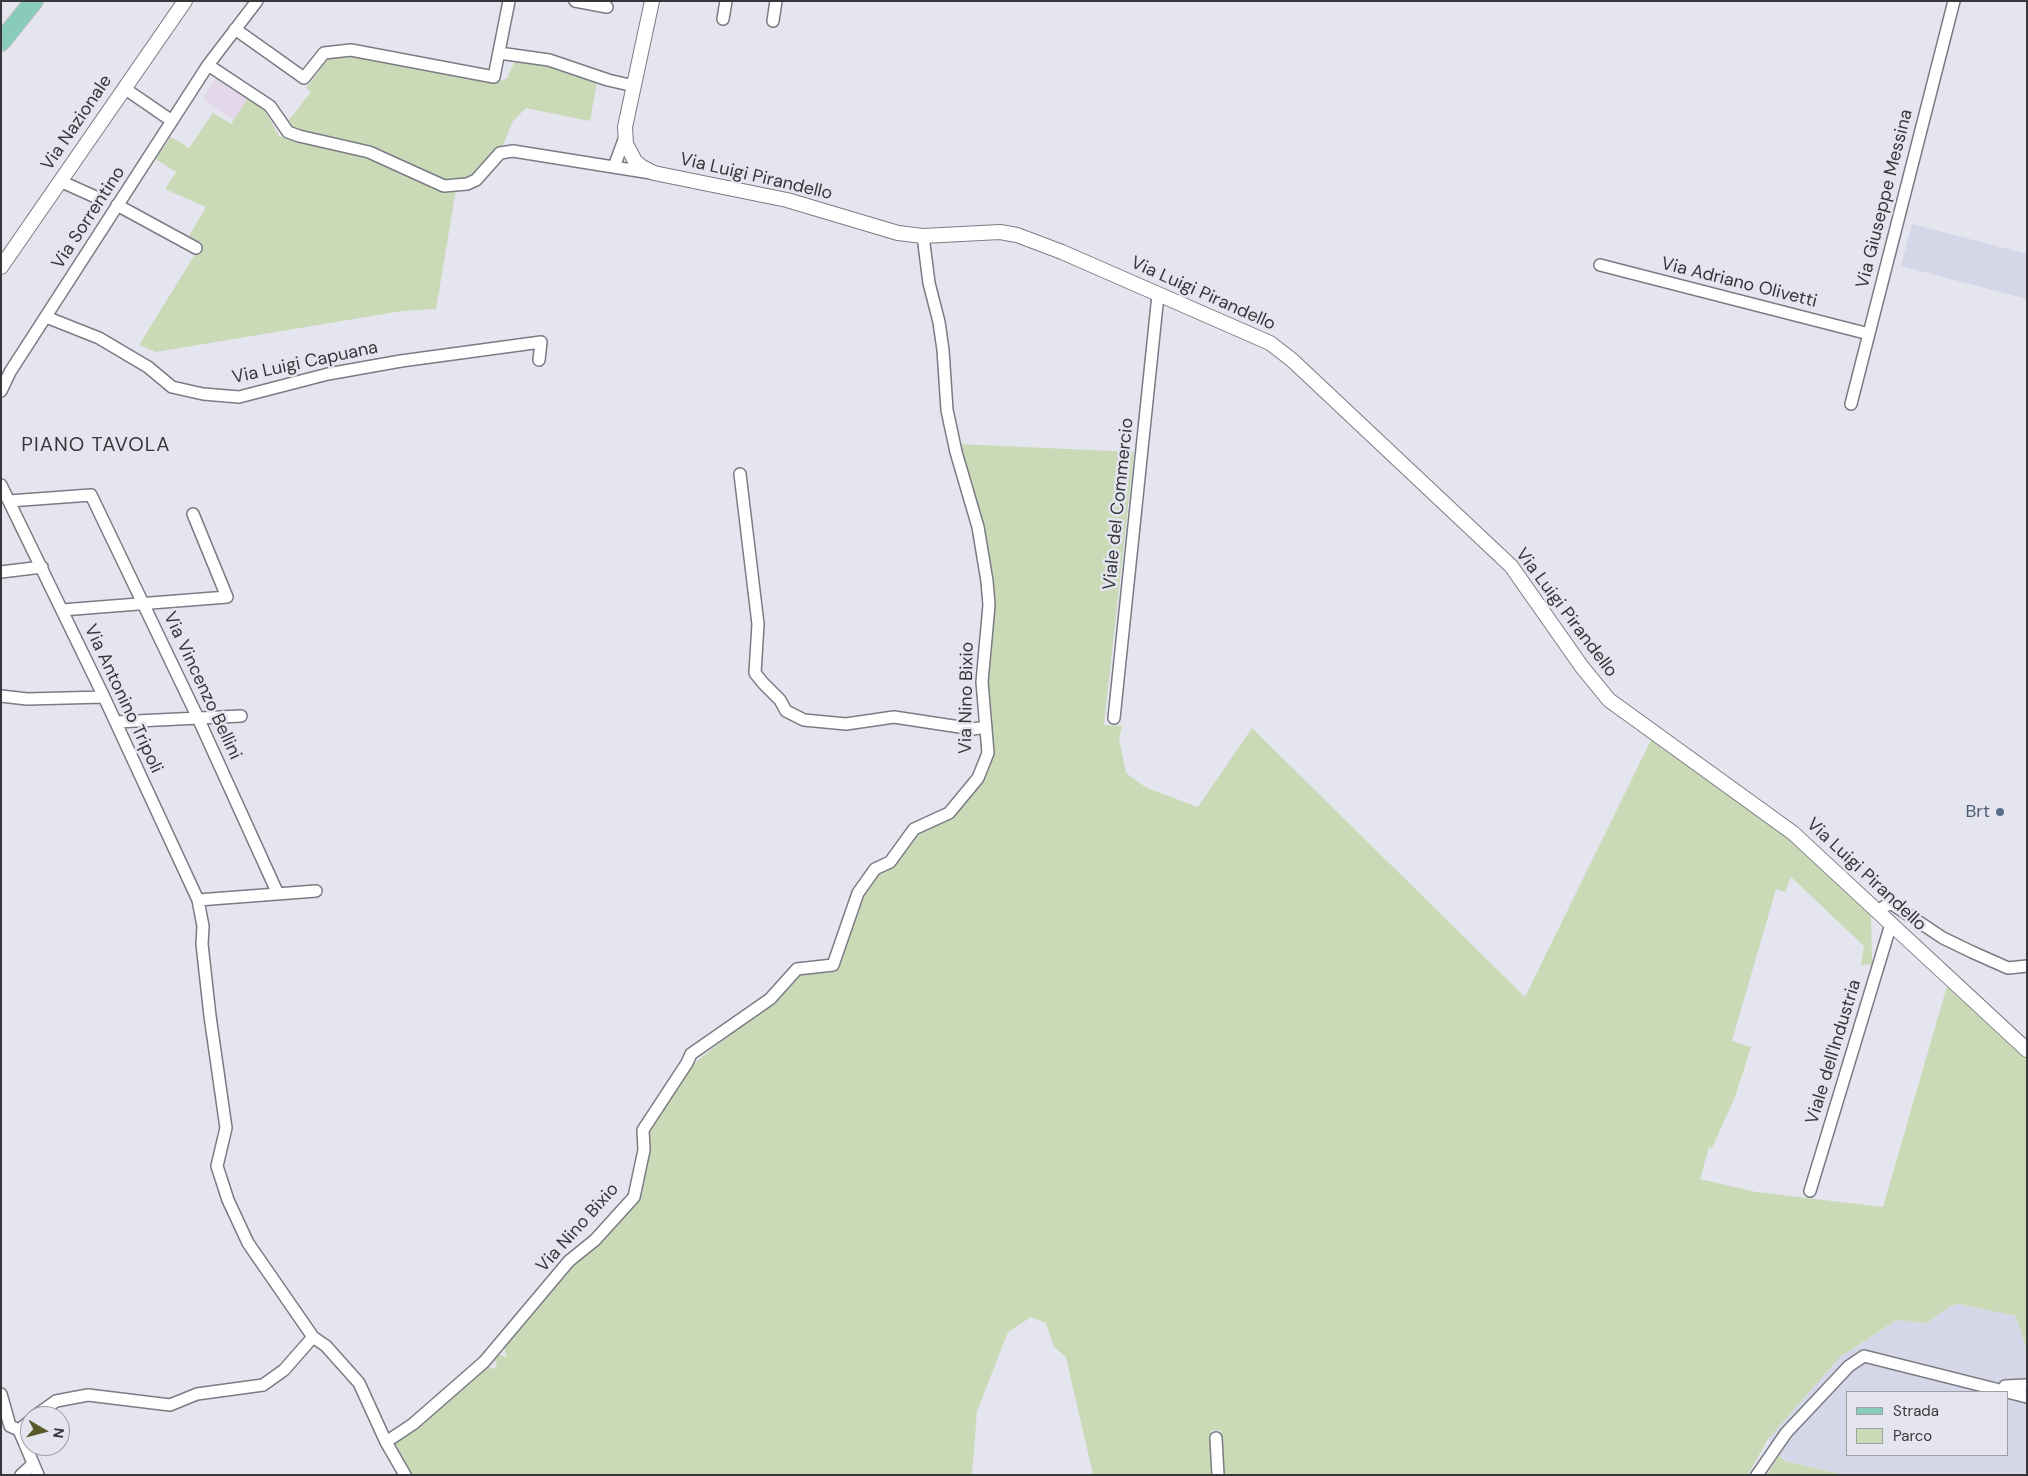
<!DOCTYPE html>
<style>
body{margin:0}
#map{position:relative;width:2028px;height:1476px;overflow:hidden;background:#e4e5ef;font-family:"DM Sans",sans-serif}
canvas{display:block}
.frame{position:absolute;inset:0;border:2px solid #36373a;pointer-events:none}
.legend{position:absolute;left:1846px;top:1391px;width:162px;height:65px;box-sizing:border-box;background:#e4e5ef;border:1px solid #9e9fa7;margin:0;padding:6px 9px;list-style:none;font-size:15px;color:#36373a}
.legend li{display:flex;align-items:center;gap:10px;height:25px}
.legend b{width:25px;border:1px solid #9e9fa7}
.north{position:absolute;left:20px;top:1406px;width:50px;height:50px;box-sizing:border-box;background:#e4e5ef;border:1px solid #9e9fa7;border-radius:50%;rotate:98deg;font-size:14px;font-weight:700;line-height:20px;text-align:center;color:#36373a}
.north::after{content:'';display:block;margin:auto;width:18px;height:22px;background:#575926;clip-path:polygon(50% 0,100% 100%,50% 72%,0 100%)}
</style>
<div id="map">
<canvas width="2028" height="1476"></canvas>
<div class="frame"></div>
<ul class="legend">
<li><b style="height:6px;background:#88cbba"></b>Strada</li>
<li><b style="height:14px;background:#cadab7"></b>Parco</li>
</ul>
<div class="north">N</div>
</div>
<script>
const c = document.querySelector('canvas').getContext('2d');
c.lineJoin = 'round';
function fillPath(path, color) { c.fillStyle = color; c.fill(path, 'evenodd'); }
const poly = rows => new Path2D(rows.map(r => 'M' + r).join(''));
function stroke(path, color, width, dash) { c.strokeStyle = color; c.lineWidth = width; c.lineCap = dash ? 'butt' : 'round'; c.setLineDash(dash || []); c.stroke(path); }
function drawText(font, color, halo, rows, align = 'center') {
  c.font = font + ' "DM Sans",sans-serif'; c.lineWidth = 5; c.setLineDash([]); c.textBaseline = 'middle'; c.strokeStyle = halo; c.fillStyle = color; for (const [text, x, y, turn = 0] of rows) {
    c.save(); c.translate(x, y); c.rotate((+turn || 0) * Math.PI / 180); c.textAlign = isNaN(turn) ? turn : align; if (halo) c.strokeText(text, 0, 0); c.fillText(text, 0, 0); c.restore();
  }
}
fillPath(poly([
 [1912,224,2027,254,2027,299,1901,266],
 [1959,1304,2016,1316,2027,1351,2027,1475,1845,1475,1784,1461,1768,1439,1840,1357,1898,1320,1927,1323,1950,1306],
 [1847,1392,2007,1392,2007,1455,1847,1455]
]), '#d5d7e8');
fillPath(poly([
 [223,80,248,98,234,120,203,99,214,81]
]), '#e4d7ea');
fillPath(poly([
 [353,55,403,63,458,77,495,83,507,78,514,63,525,61,566,69,597,82,590,121,526,108,513,121,504,143,492,153,480,171,460,181,442,180,362,146,297,130,291,127,288,121,311,92,306,88,328,59],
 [248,98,264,109,279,136,377,159,456,190,436,309,402,311,156,352,139,345,202,243,188,238,206,207,165,189,176,172,155,159,171,137,189,148,213,113,231,124],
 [959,444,1134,452,1104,725,1122,726,1119,739,1126,773,1147,788,1198,807,1252,728,1525,997,1651,740,1759,816,1799,847,1871,913,1872,964,1861,965,1864,946,1791,877,1785,892,1776,889,1732,1041,1751,1047,1735,1097,1712,1148,1709,1147,1700,1179,1756,1192,1883,1207,1947,986,2027,1058,2027,1351,2016,1316,1959,1304,1950,1306,1927,1323,1897,1320,1840,1357,1768,1439,1748,1475,1225,1475,1221,1431,1211,1430,1213,1475,1093,1475,1066,1357,1054,1347,1046,1323,1031,1317,1008,1332,977,1411,972,1475,410,1475,394,1445,484,1366,495,1369,497,1362,492,1360,499,1355,507,1357,503,1345,570,1264,637,1199,649,1151,647,1131,692,1065,772,1002,797,974,836,972,856,904,874,876,914,835,979,783,994,750,987,694,993,574],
 [1779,1455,1784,1461,1845,1475,1767,1475]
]), '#cadab7');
const minor = poly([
 [575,1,607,7],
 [723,19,726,1],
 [773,21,776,1],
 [235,29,304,78,324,53,351,50,494,77,509,1],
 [499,53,549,60,608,80,634,86],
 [208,65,270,106,288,132,299,136,369,152,444,186,467,184,476,180,500,153,513,151,651,173],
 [124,88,172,121],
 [614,167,625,137],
 [60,181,100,199],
 [117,205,196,248],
 [1600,265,1869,334],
 [46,317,99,338,148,367,172,387,203,394,239,397,328,374,401,361,541,342,539,360],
 [1,391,10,372,208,65,257,1],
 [1851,404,1954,1],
 [740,474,758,624,755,673,763,683,780,700,786,711,804,720,846,724,894,717,973,729,986,727],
 [1,485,104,697,198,900,203,926,202,944,210,1016,226,1128,217,1166,228,1200,248,1243,313,1337,326,1346,359,1383,386,1442,405,1475],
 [9,501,91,495,198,718,278,894],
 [1,572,42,567],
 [62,610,227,597,193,514],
 [1,696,27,699,104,697],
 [1114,718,1158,295],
 [116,722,241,716],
 [198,900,316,891],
 [1877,911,1887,905,1892,904,1943,938,1972,952,2008,968,2027,966],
 [1810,1191,1891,924],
 [2005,1386,2027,1385],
 [1,1394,10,1426,19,1430,30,1421],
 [35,1416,56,1401,88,1395,170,1405,197,1394,263,1385,284,1370,313,1337],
 [19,1430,38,1475],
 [1216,1438,1218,1475],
 [386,1442,413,1424,484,1362,569,1261,595,1240,634,1197,644,1150,643,1130,687,1063,691,1054,770,999,797,969,833,965,858,893,875,869,890,862,914,829,949,813,978,778,988,753,982,682,989,605,987,581,978,527,956,452,947,410,943,350,939,322,929,283,923,236],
 [21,1475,33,1464],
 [1757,1475,1786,1433,1849,1366,1864,1356,2027,1397]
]);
const tertiary = poly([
 [652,1,625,127,626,144,635,161,642,167,654,173,787,200,898,233,923,236,1000,232,1017,235,1062,252,1270,343,1292,360,1511,566,1582,667,1609,700,1793,833,2027,1050],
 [1,267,185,1]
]);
const primary = poly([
 [1,42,34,1]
]);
stroke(minor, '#7a7b84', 14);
stroke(tertiary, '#7a7b84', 16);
stroke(primary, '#c3c3c4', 20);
stroke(minor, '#fff', 11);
stroke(tertiary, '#fff', 14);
stroke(primary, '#88cbba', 18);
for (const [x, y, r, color] of [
 [2000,812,5,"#5c6f8a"]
]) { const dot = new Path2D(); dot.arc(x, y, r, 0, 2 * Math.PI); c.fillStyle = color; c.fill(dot); stroke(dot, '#e4e5ef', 2); }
drawText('18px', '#36373a', '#e4e5ef', [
 ["Via Nazionale",77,123,-56],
 ["Via Luigi Pirandello",756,177,13],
 ["Via Giuseppe Messina",1885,199,-76],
 ["Via Sorrentino",89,218,-57],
 ["Via Adriano Olivetti",1739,283,14],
 ["Via Luigi Pirandello",1203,294,24],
 ["Via Luigi Capuana",305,363,-12],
 ["Viale del Commercio",1119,504,-84],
 ["Via Luigi Pirandello",1566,613,53],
 ["Via Vincenzo Bellini",202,686,65],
 ["Via Nino Bixio",967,698,-89],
 ["Via Antonino Tripoli",123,699,65],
 ["Via Luigi Pirandello",1866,875,43],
 ["Viale dell'Industria",1834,1052,-73],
 ["Via Nino Bixio",578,1228,-48]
]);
drawText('18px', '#4e5e75', '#e4e5ef', [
 ["Brt",1990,812]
], 'right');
c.letterSpacing = '1px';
drawText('20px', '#36373a', '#e4e5ef', [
 ["PIANO TAVOLA",96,446]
]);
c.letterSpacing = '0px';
</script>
